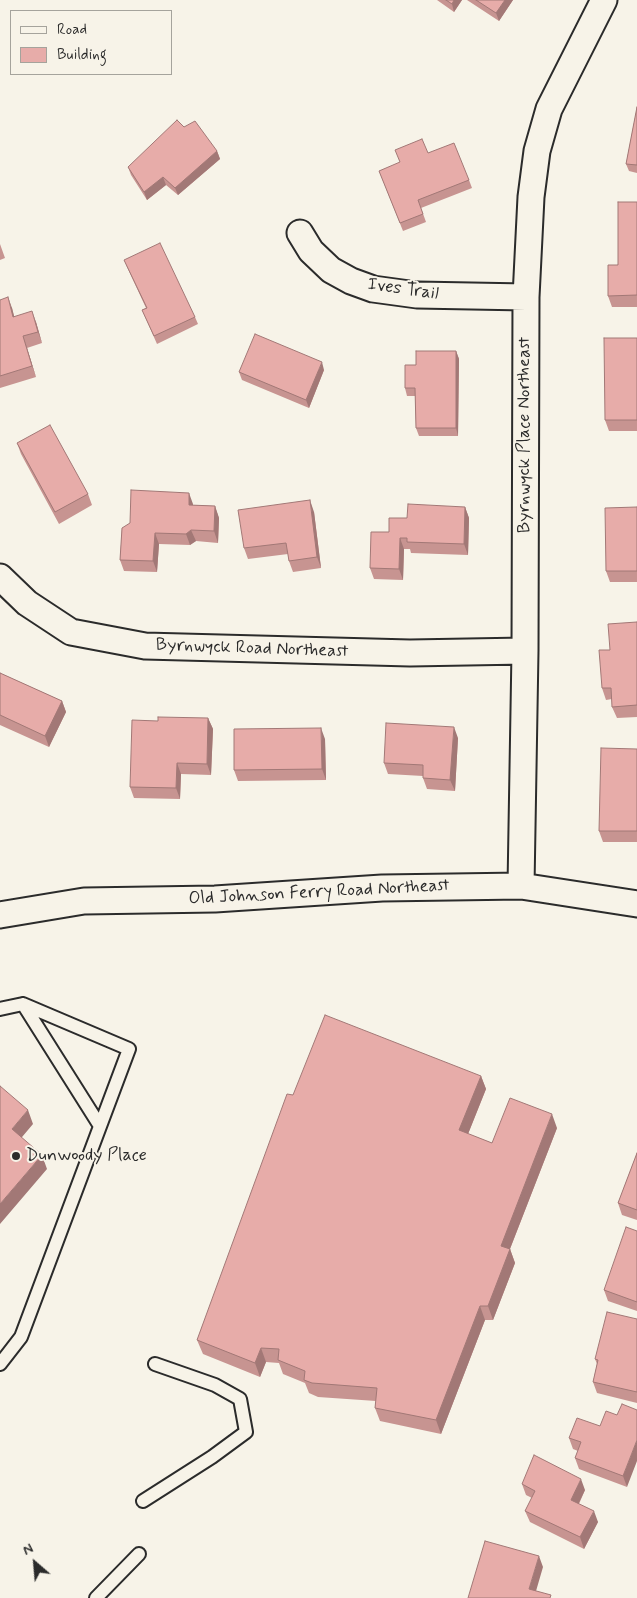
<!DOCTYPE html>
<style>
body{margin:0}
#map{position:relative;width:637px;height:1598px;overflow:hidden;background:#f7f3e8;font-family:Mynerve,sans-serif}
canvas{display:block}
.legend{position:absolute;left:10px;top:10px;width:162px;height:65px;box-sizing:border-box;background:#f7f3e8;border:1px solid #a5a39c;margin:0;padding:6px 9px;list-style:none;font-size:15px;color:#2b2b2b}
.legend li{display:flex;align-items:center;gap:10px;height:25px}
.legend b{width:25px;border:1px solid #a5a39c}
.north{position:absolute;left:10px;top:1538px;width:50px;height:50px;-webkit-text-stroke:4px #f7f3e8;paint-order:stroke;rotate:333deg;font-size:14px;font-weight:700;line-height:20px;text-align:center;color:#2b2b2b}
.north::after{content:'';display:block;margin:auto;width:18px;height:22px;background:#2b2b2b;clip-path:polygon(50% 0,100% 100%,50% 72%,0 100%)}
</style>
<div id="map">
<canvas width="637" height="1598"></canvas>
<ul class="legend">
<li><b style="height:6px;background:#f7f3e8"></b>Road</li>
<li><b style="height:14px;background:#e7aca9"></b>Building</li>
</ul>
<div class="north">N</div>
</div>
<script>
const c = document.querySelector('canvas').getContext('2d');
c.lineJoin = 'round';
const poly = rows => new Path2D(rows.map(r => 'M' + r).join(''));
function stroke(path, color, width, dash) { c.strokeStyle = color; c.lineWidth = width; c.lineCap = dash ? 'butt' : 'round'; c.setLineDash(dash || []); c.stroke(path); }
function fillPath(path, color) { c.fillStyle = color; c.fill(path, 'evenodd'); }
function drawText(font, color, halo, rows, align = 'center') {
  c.font = font + ' Mynerve,sans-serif'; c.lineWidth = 4; c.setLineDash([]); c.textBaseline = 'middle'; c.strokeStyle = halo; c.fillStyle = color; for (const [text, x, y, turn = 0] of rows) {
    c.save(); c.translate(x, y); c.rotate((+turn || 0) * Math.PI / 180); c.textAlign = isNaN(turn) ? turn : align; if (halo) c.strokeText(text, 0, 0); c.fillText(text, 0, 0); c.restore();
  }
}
const lane = poly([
 [23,1004,100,1126],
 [0,1009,23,1004,129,1049,21,1337,0,1364],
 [143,1501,212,1457,246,1432,240,1399,215,1385,155,1364],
 [96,1598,139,1554]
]);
const street = poly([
 [300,233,311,251,331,270,351,281,373,289,417,295,526,297],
 [0,577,27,603,71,632,145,646,410,653,525,651],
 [521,886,525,651,526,297,531,197,537,151,549,109,604,0],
 [0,915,84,901,215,899,382,888,521,886,637,904]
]);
stroke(lane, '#2b2b2b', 16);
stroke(street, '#2b2b2b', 29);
stroke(lane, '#f7f3e8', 12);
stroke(street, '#f7f3e8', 25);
fillPath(poly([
 [437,0,462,0,454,12],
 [467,0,513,0,499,21],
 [637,107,637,173,629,171,626,164],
 [184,127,217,151,220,159,178,195,166,185,147,200,131,175,128,167],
 [428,153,469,180,472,188,421,208,426,222,403,231,379,171],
 [637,202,637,307,612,307,608,296],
 [0,244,5,258,0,260],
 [124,260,195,317,198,324,157,344,142,310,146,308,127,267],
 [0,300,12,308,14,316,36,322,42,343,27,348,36,377,0,388],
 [637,338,637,431,609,431,605,420],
 [456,351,459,359,458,436,419,436,416,428,415,396,407,396,405,388,416,365],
 [324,370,309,408,242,380,239,372],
 [17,443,88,494,92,505,59,524,21,454],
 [193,504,193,505,215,506,219,518,218,543,196,541,190,545,159,544,157,572,124,571,120,560,122,528],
 [465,507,469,518,468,555,411,553,410,549,404,549,403,580,374,579,370,568,389,532,407,518],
 [637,507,637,582,610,582,606,571],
 [314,512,321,568,293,572,289,561,288,554,248,559,244,548],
 [637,622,637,717,617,718,612,707,612,699,606,700,602,688,610,650],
 [0,673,62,701,66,712,49,747,0,725],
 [208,718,213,729,211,775,181,774,180,799,134,798,130,787,158,721],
 [458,738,455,791,427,789,423,778,423,776,388,774,384,763],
 [325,739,326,780,238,781,234,770],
 [637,749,637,842,603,842,599,831],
 [481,1076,486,1089,468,1134,492,1143,557,1128,510,1249,515,1263,493,1320,485,1320,441,1434,380,1421,375,1408,376,1401,318,1397,309,1393,305,1383,283,1374,279,1363,266,1362,260,1377,203,1354,197,1340,293,1095],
 [637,1153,637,1220,622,1215,618,1203],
 [637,1231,637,1311,608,1301,604,1290],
 [637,1319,637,1403,597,1393,593,1382,597,1364,595,1359],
 [617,1415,627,1487,579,1469,575,1458,578,1451,573,1449,569,1438,600,1426],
 [522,1484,585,1490,579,1504,598,1522,584,1549,530,1522,525,1511,532,1498,526,1495]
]), '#c79491');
fillPath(poly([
 [454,0,462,0,454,12,452,4],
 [505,0,513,0,499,21,496,13],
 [217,151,220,159,178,195,175,188],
 [163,177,166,185,147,200,144,192],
 [8,297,12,308,17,328,13,317],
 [32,311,36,322,42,343,38,332],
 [23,336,27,348,36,377,32,366],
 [456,351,459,359,458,436,456,428],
 [322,362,324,370,309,408,306,400],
 [189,493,193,504,193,516,189,505],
 [310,500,314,512,321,568,317,557],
 [215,506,219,518,218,543,214,531],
 [465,507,469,518,468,555,464,544],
 [191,530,196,541,190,545,186,534],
 [155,533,159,544,157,572,153,561],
 [400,538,404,549,403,580,399,569],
 [62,701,66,712,49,747,45,736],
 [208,718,213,729,211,775,207,764],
 [454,727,458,738,455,791,450,780],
 [321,728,325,739,326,780,322,769],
 [177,763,181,774,180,799,176,788],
 [481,1076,486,1089,464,1144,459,1130],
 [28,1110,33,1124,17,1143,12,1129],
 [552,1114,557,1128,506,1259,501,1246],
 [42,1155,47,1169,0,1224,0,1204],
 [510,1249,515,1263,493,1320,488,1306],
 [480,1306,485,1320,441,1434,436,1420],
 [261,1348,266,1362,260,1377,255,1363],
 [637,1440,637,1461,627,1487,623,1476],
 [581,1479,585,1490,575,1511,571,1500],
 [594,1511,598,1522,584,1549,580,1537],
 [539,1556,543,1567,534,1598,529,1589]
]), '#a27876');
const building = poly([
 [446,0,454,0,452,4,446,0],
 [476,0,505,0,496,13,476,0],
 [637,107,637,165,626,164,637,107],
 [177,120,184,127,195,121,217,151,175,188,163,177,144,192,128,167,177,120],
 [422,139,428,153,454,143,469,180,418,200,423,214,400,223,379,171,400,162,395,150,422,139],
 [618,202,637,202,637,295,608,296,608,265,618,265,618,202],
 [160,243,195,317,154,336,142,310,147,308,124,260,160,243],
 [8,297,13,317,32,311,38,332,23,336,32,366,0,376,0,300,8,297],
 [255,334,322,362,306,400,239,372,255,334],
 [604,338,637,338,637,420,605,420,604,338],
 [416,351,456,351,456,428,416,428,415,388,405,388,405,365,416,365,416,351],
 [50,425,88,494,55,512,17,443,50,425],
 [131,490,189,493,189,505,215,506,214,531,191,530,186,534,155,533,153,561,120,560,122,528,130,523,131,490],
 [310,500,317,557,289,561,286,543,244,548,238,510,310,500],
 [408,504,465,507,464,544,407,542,407,538,400,538,399,569,370,568,371,532,389,532,389,518,407,518,408,504],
 [637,507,637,571,606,571,605,508,637,507],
 [637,622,637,705,612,707,611,688,602,688,599,650,610,650,608,624,637,622],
 [0,673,62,701,45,736,0,715,0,673],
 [158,717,208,718,207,764,177,763,176,788,130,787,132,720,158,721,158,717],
 [386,723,454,727,450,780,423,778,423,765,384,763,386,723],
 [321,728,322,769,234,770,234,729,321,728],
 [601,748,637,749,637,831,599,831,601,748],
 [325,1015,481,1076,459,1130,492,1143,510,1098,552,1114,501,1246,510,1249,488,1306,480,1306,436,1420,375,1408,377,1388,312,1383,304,1380,305,1371,278,1360,279,1349,261,1348,255,1363,197,1340,287,1094,293,1095,325,1015],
 [0,1086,28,1110,12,1129,42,1155,0,1204,0,1086],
 [637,1153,637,1210,618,1203,637,1153],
 [626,1227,637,1231,637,1302,604,1290,626,1227],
 [607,1312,637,1319,637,1392,593,1382,598,1360,595,1359,607,1312],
 [622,1404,637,1410,637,1440,623,1476,575,1458,581,1442,569,1438,577,1418,600,1426,606,1411,617,1415,622,1404],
 [534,1455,581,1479,571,1500,594,1511,580,1537,525,1511,535,1491,522,1484,534,1455],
 [485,1541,539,1556,529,1589,551,1595,550,1598,468,1598,485,1541]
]);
fillPath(building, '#e7aca9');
stroke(building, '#a27876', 1);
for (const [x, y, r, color] of [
 [16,1156,5,"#2b2b2b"]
]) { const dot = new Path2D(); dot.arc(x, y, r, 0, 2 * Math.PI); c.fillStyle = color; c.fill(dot); stroke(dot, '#f7f3e8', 2); }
drawText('18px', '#2b2b2b', '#f7f3e8', [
 ["Ives Trail",403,290,8],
 ["Byrnwyck Place Northeast",525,435,-90],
 ["Byrnwyck Road Northeast",252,649,2],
 ["Old Johnson Ferry Road Northeast",319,893,-3]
]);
drawText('18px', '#2b2b2b', '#f7f3e8', [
 ["Dunwoody Place",26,1156]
], 'left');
</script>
